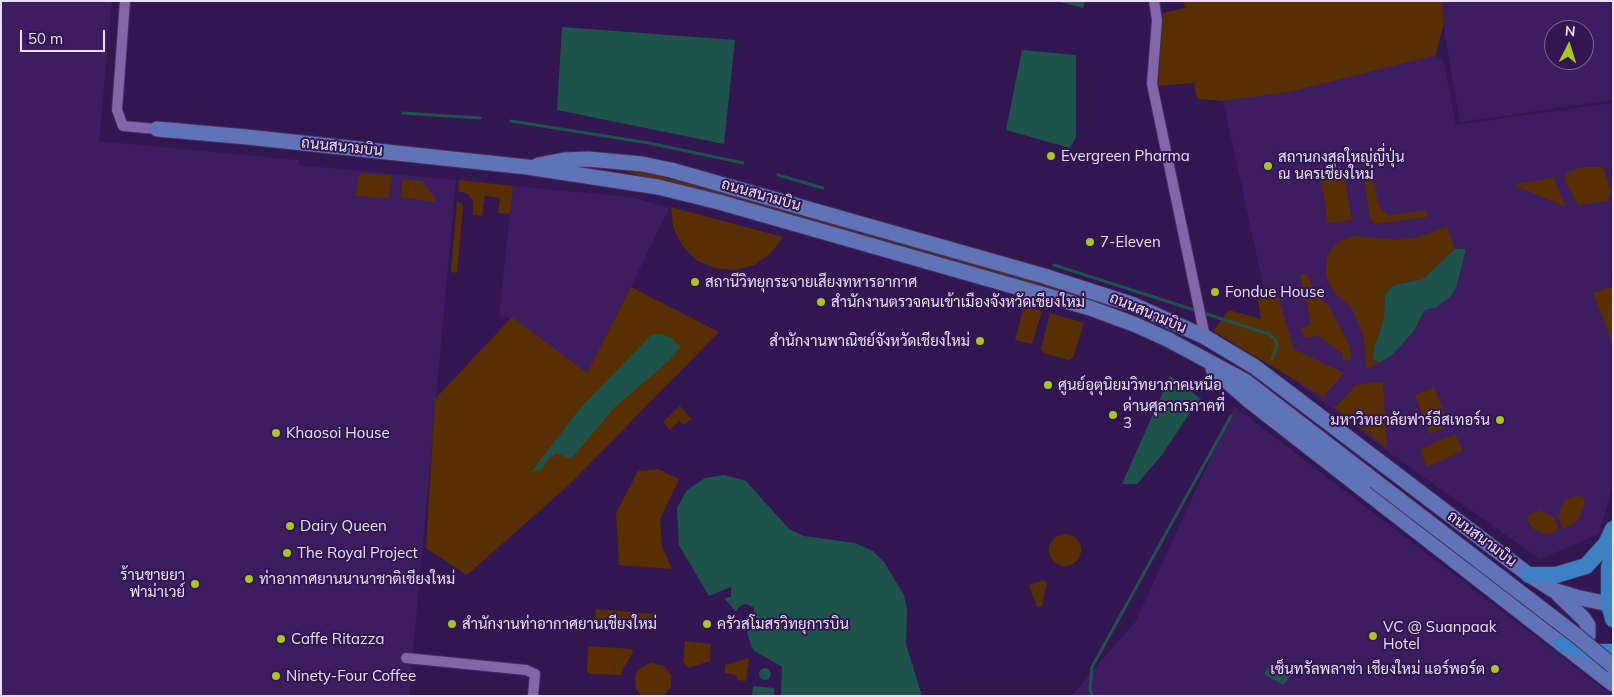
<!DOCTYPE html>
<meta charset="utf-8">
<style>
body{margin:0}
#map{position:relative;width:1614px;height:697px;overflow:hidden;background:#311651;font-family:Mulish,sans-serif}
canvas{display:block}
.frame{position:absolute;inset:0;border:2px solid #eae0fd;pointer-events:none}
.north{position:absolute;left:1544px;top:20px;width:50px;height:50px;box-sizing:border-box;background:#311651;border:1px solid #7b6796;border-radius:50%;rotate:5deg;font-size:14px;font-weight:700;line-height:20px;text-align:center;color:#eae0fd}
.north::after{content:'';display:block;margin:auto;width:18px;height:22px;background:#a7c81f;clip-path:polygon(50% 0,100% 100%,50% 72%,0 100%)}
.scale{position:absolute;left:20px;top:30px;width:85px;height:22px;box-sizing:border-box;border:2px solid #eae0fd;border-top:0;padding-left:6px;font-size:15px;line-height:18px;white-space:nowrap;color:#eae0fd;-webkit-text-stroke:4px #311651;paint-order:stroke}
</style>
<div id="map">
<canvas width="1614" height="697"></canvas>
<div class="frame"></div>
<div class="north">N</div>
<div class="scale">50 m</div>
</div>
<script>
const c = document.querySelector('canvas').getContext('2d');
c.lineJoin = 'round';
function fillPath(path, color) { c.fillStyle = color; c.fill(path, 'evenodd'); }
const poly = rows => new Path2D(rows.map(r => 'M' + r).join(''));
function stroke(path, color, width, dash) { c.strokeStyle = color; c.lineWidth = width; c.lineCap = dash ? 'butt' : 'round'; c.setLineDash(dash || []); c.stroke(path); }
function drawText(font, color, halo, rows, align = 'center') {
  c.font = font + ' Mulish,Sarabun,sans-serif'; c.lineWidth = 4; c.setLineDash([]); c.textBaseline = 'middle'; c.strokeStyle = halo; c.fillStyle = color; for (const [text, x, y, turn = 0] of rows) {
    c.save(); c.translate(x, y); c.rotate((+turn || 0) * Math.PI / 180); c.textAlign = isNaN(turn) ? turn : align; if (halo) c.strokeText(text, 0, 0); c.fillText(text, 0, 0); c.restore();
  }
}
fillPath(poly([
 [1,1,112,1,99,141,298,160,298,165,456,180,409,696,1,696],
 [1442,1,1613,1,1613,100,1460,122,1445,36],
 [1554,30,1584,30,1584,60,1554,60],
 [1436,55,1444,62,1456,125,1613,103,1613,484,1599,534,1540,559,1391,454,1282,371,1223,101,1290,92],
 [513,186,631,197,669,208,631,287,587,373,512,318,499,316],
 [1234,406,1613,696,1071,696,1136,621]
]), '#3c1d60');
fillPath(poly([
 [1183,1,1442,1,1444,22,1436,55,1290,92,1223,101,1197,99,1194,83,1158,86,1163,13,1185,8],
 [1370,155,1378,205,1388,215,1426,210,1427,217,1376,224,1370,219,1361,156],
 [1337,165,1343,171,1352,220,1328,223,1319,168],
 [1582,167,1603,167,1611,191,1608,201,1578,205,1564,179,1568,172],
 [622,170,652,174,859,229,857,235,690,188,640,176],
 [362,173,392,176,389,198,355,196,359,175],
 [1553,177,1566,207,1514,185],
 [402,179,422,181,435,198,435,202,401,197],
 [459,180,513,186,510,214,498,213,500,198,485,196,482,216,474,215,473,218,473,201,468,194,458,191],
 [457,202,461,203,463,206,457,273,451,272],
 [671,207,783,237,771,253,754,265,735,270,714,268,696,260,682,245,673,227],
 [1447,226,1455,249,1423,279,1394,285,1385,294,1384,317,1381,330,1374,346,1373,360,1381,362,1366,368,1365,347,1362,332,1351,307,1336,294,1330,285,1326,276,1326,265,1328,255,1334,246,1343,240,1353,236,1399,240,1419,237],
 [865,231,1069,290,1069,292,1068,295,863,236],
 [1300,274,1306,274,1318,298,1327,303,1350,346,1351,360,1342,360,1343,354,1316,335,1309,338,1304,336,1301,329,1311,323],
 [1275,286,1294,349,1344,373,1323,397,1213,331,1229,310,1261,319,1256,289],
 [1613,286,1613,344,1593,293],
 [631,287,719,332,571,483,467,575,426,548,435,399,512,317,587,373],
 [1024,306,1042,311,1032,344,1015,340],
 [1050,313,1084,323,1073,358,1068,360,1043,353,1041,348],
 [1383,382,1387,448,1335,408,1356,385],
 [1434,387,1449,426,1430,434,1415,395],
 [680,406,692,419,690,421,689,420,684,425,679,421,670,430,663,422],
 [1455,434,1463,451,1427,467,1420,449],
 [658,469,679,479,660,520,662,546,672,569,619,565,616,513,638,471],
 [1579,495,1584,498,1585,502,1579,519,1573,524,1563,529,1558,515,1560,514,1559,510,1562,509,1561,506,1564,504,1563,501],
 [1541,510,1542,513,1545,512,1546,515,1549,514,1551,517,1553,516,1559,529,1553,533,1543,534,1534,529,1527,521,1528,517,1529,515],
 '1049 550a16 16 0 1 1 32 0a16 16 0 1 1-32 0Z',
 [1044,580,1047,583,1042,606,1039,607,1037,606,1029,585],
 [596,609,653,614,651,627,595,623],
 [685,641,711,644,710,661,689,668,683,662],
 [588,646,632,649,633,653,623,669,621,675,590,674,587,671],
 [749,658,746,681,737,680,736,675,725,673,725,665],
 [652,663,664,666,671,675,671,687,664,696,642,696,636,689,635,677,637,671,647,664]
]), '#582f01');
fillPath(poly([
 [1056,1,1085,1,1083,8],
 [562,27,735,40,724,144,557,110],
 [1022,50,1076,55,1076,137,1070,148,1006,130],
 [1455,249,1466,249,1456,288,1450,297,1437,307,1425,310,1413,332,1392,355,1381,362,1373,360,1374,346,1381,330,1384,317,1385,294,1394,285,1423,279],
 [652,334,662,334,672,338,680,347,670,360,615,407,571,459,556,453,548,460,542,469,531,472,582,406],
 [1170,376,1201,399,1191,411,1162,455,1137,484,1122,484],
 [724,475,746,481,789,529,804,536,855,543,873,551,884,562,904,595,907,609,906,644,922,696,781,696,782,667,753,650,747,633,755,613,753,607,746,604,740,606,736,612,724,598,731,597,731,587,709,596,679,545,677,508,687,490,705,478],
 [1271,662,1293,673,1283,685,1264,674],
 '759 674a6 6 0 1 1 12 0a6 6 0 1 1-12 0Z',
 [753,686,774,688,774,696,752,696]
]), '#1f544c');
stroke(poly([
 [403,113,480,118],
 [511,121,649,143,743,163],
 [778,175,823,188],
 [1054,265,1269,334,1275,339,1277,345,1272,359],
 [1092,696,1090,689,1092,667,1231,416]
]), '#1f544c', 3);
const minor = poly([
 [125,1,117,110,123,126,157,129],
 [1154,1,1157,20,1152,84,1205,337],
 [406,658,526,670,535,674,533,696]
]);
const secondary = poly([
 [157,129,247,137,527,167,658,187,719,202,1090,308,1136,325,1169,340,1245,381,1375,481],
 [538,165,564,160,588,159,642,164,671,170,1044,276,1134,305,1205,337,1255,367,1529,575,1553,590,1576,597,1613,605],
 [1213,369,1247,399,1613,684],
 [1558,594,1583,618,1588,625,1588,636,1580,646,1575,648]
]);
const primary = poly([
 [1613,549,1609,568,1609,604,1613,619],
 [1529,575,1556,575,1586,566,1606,544,1613,529],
 [1563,645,1591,652,1613,652]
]);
stroke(minor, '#442d5d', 12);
stroke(secondary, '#442d5d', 17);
stroke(primary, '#442d5d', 18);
stroke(minor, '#8167a9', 10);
stroke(secondary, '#5f73b6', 15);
stroke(primary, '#3d80c3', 16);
const secondaryBridge = poly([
 [1375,481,1577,636,1613,666]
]);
stroke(secondaryBridge, '#442d5d', 17, []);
stroke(secondaryBridge, '#5f73b6', 15);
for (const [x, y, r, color] of [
 [1051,156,5,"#a7c81f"],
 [1268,166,5,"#a7c81f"],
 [1090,242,5,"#a7c81f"],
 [695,282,5,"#a7c81f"],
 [1215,292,5,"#a7c81f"],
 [821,302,5,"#a7c81f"],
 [980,341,5,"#a7c81f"],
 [1048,385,5,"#a7c81f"],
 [1113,415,5,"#a7c81f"],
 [1500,420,5,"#a7c81f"],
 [276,433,5,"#a7c81f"],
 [290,526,5,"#a7c81f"],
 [287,553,5,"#a7c81f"],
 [249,579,5,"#a7c81f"],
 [195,584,5,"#a7c81f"],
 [452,624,5,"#a7c81f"],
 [707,624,5,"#a7c81f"],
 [1373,636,5,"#a7c81f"],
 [281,639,5,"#a7c81f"],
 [1495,669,5,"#a7c81f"],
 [276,676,5,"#a7c81f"]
]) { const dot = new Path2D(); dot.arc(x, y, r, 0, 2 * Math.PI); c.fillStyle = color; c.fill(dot); stroke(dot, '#311651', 2); }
drawText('15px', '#eae0fd', '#311651', [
 ["ถนนสนามบิน",342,147,6],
 ["ถนนสนามบิน",761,195,16],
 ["ถนนสนามบิน",1148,313,23],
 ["ถนนสนามบิน",1482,539,37]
]);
drawText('15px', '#eae0fd', '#311651', [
 ["Evergreen Pharma",1061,156],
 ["สถานกงสุลใหญ่ญี่ปุ่น",1278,157],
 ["ณ นครเชียงใหม่",1278,174],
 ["7-Eleven",1100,242],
 ["สถานีวิทยุกระจายเสียงทหารอากาศ",705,282],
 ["Fondue House",1225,292],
 ["สำนักงานตรวจคนเข้าเมืองจังหวัดเชียงใหม่",831,302],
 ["สำนักงานพาณิชย์จังหวัดเชียงใหม่",970,341,"right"],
 ["ศูนย์อุตุนิยมวิทยาภาคเหนือ",1058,385],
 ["ด่านศุลากรภาคที่",1123,406],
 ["3",1123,423],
 ["มหาวิทยาลัยฟาร์อีสเทอร์น",1490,420,"right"],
 ["Khaosoi House",286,433],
 ["Dairy Queen",300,526],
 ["The Royal Project",297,553],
 ["ร้านขายยา",185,575,"right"],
 ["ฟาม่าเวย์",185,592,"right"],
 ["ท่าอากาศยานนานาชาติเชียงใหม่",259,579],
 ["สำนักงานท่าอากาศยานเชียงใหม่",462,624],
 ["ครัวสโมสรวิทยุการบิน",717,624],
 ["VC @ Suanpaak",1383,627],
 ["Hotel",1383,644],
 ["Caffe Ritazza",291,639],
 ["เซ็นทรัลพลาซ่า เชียงใหม่ แอร์พอร์ต",1485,669,"right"],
 ["Ninety-Four Coffee",286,676]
], 'left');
</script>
